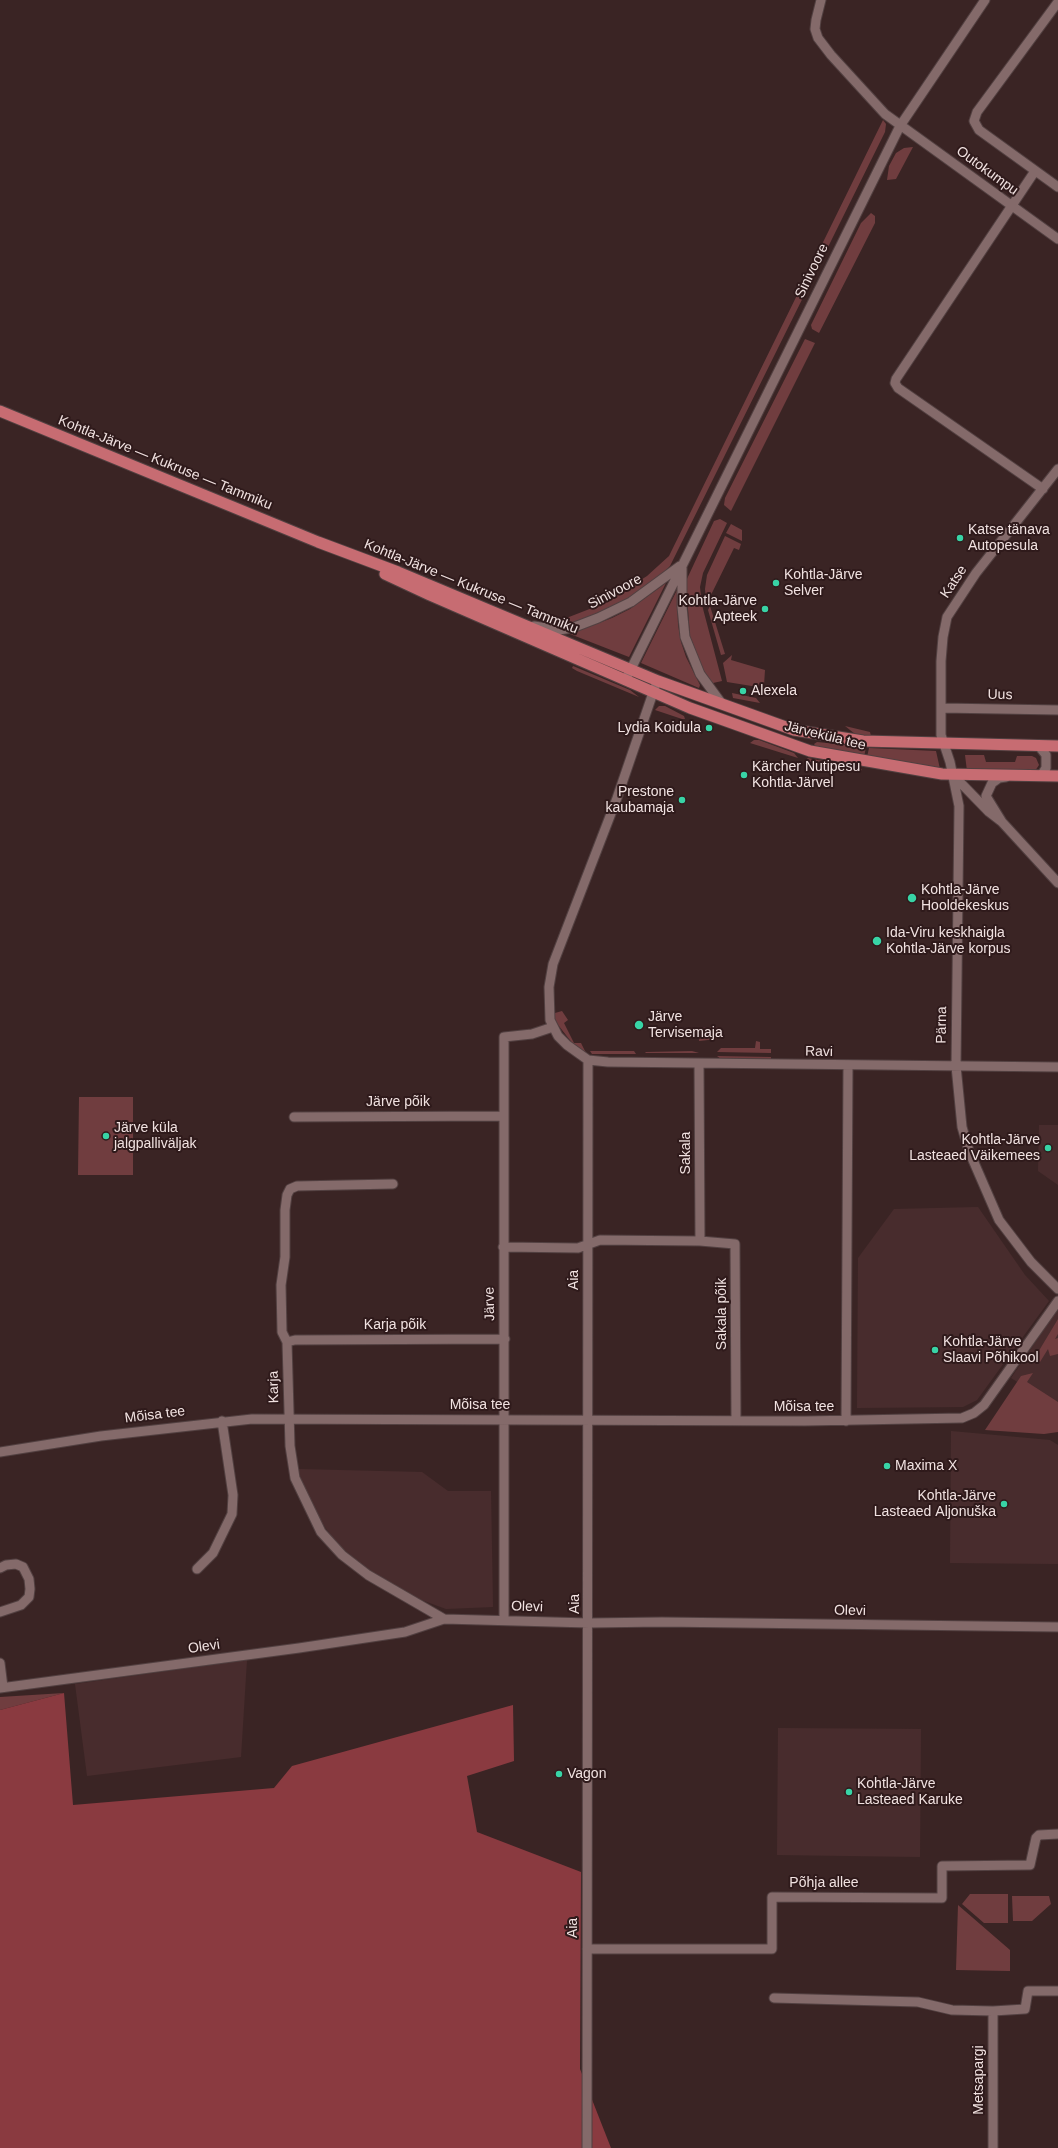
<!DOCTYPE html>
<meta charset="utf-8">
<style>
body{margin:0}
canvas{display:block;background:#3a2424}
</style>
<canvas width="1058" height="2148"></canvas>
<script>
const c = document.querySelector('canvas').getContext('2d');
c.lineJoin = 'round';
function fillPath(path, color) { c.fillStyle = color; c.fill(path, 'evenodd'); }
const poly = rows => new Path2D(rows.map(r => 'M' + r).join(''));
function stroke(path, color, width, dash) { c.strokeStyle = color; c.lineWidth = width; c.lineCap = dash ? 'butt' : 'round'; c.setLineDash(dash || []); c.stroke(path); }
function drawText(font, color, halo, rows, align = 'center') {
  c.font = font + ' Arial,sans-serif'; c.lineWidth = 4; c.setLineDash([]); c.textBaseline = 'middle'; c.strokeStyle = halo; c.fillStyle = color; for (const [text, x, y, turn = 0] of rows) {
    c.save(); c.translate(x, y); c.rotate((+turn || 0) * Math.PI / 180); c.textAlign = isNaN(turn) ? turn : align; if (halo) c.strokeText(text, 0, 0); c.fillText(text, 0, 0); c.restore();
  }
}
fillPath(poly([
 [1039,1125,1058,1125,1058,1185,1038,1171],
 [978,1207,1025,1275,1049,1301,977,1400,963,1407,857,1408,858,1258,894,1209],
 [1058,1309,1058,1408,1011,1378],
 [951,1431,1050,1440,1058,1445,1058,1564,950,1563],
 [298,1469,422,1472,448,1491,491,1491,493,1607,446,1609,408,1595,372,1573,336,1543,309,1504],
 [247,1660,241,1757,87,1776,75,1684],
 [778,1728,921,1729,920,1857,777,1855]
]), '#482c2d');
fillPath(poly([
 [883,120,886,124,885,132,670,566,658,578,640,591,619,604,596,615,563,627,550,626,543,623,569,617,605,603,647,576,669,556],
 [913,147,896,179,887,180,889,166,896,153,904,148],
 [871,213,875,216,875,223,819,333,812,329,811,325,861,223],
 [805,339,815,343,731,511,724,505,725,498],
 [720,519,727,523,703,573,700,587,702,605,722,681,713,683,711,682,700,667,690,637,686,581,714,521],
 [731,524,742,530,742,541,726,533],
 [725,536,741,544,739,550,734,548,709,599,706,600,705,589,707,575],
 [666,583,629,657,570,634,612,618,630,609],
 [677,590,678,625,681,642,686,657,700,685,699,688,641,663],
 [710,606,725,654,721,655,708,610],
 [732,655,731,660,765,670,764,685,758,687,727,682,723,663],
 [573,666,630,690,639,697,577,671,572,668],
 [732,693,756,698,760,703,733,698],
 [659,706,665,706,684,716,685,719,682,719,655,710],
 [845,726,870,732,871,736,855,734],
 [754,740,759,740,794,753,798,758,750,743],
 [817,742,866,747,864,757,816,747,814,744],
 [869,748,936,751,940,769,867,757],
 [965,755,984,755,986,762,1015,762,1017,756,1032,756,1036,758,1039,765,1035,771,967,771],
 [808,758,862,769,861,771,804,761],
 [562,1011,568,1020,564,1023,574,1043,581,1043,586,1053,573,1044,555,1021,555,1013],
 [720,1027,719,1034,717,1039,699,1041,700,1028],
 [756,1041,760,1042,760,1049,771,1049,771,1053,717,1052,721,1048,755,1048],
 [590,1051,634,1051,636,1054,592,1054],
 [692,1051,699,1053,645,1053,646,1052],
 [717,1056,771,1057,771,1059,721,1059],
 [79,1097,133,1097,133,1175,78,1175],
 [1058,1319,1058,1334,1055,1339,1058,1338,1058,1354,1050,1356,1048,1349,1040,1362,1031,1364],
 [1033,1373,1027,1382,1058,1402,1058,1432,1044,1434,985,1430,1021,1376],
 [64,1693,0,1710,0,1697],
 [970,1894,1008,1894,1008,1923,984,1923,962,1904],
 [1012,1896,1049,1896,1051,1904,1032,1921,1013,1921],
 [958,1905,1010,1950,1010,1971,956,1970]
]), '#703d3f');
fillPath(poly([
 [64,1693,73,1805,274,1788,292,1766,513,1705,514,1761,467,1776,477,1832,581,1872,580,2069,611,2148,0,2148,0,1710]
]), '#8a3a40');
const minor = poly([
 [821,0,816,20,815,29,818,38,831,55,885,114,1058,239],
 [1058,2,977,112,974,121,979,130,1058,187],
 [1035,171,896,379,895,383,898,388,1043,489],
 [1058,469,976,573,947,617,943,637,941,661,941,735,950,762,959,806,956,1066,962,1127,969,1151,999,1220,1031,1262,1058,1289],
 [682,568,682,607,685,637,700,674,722,704],
 [534,626,559,630,572,628,598,618,631,602,680,566],
 [628,675,900,126,985,0],
 [655,687,617,798,553,964,549,987,550,1020,558,1036,567,1045,588,1060,608,1062,1058,1067],
 [942,708,1058,710],
 [1038,745,1046,755,1046,768,1041,776],
 [954,776,989,812,1002,822,986,796,992,783,999,778,1006,777],
 [1002,822,1058,883],
 [699,1064,700,1241],
 [294,1117,503,1116],
 [393,1184,297,1186,290,1189,287,1195,285,1210,285,1257,281,1285,282,1332,287,1342,290,1446,295,1478,321,1532,342,1555,368,1575,444,1619],
 [503,1247,578,1248,600,1240,700,1241,735,1244,736,1420],
 [287,1342,295,1340,505,1339],
 [846,1421,848,1066],
 [0,1452,101,1436,252,1419,805,1421,962,1418,974,1413,984,1405,1058,1301],
 [0,1568,6,1565,16,1564,23,1567,29,1579,30,1589,29,1597,21,1605,0,1612],
 [197,1569,213,1553,232,1514,233,1495,222,1421],
 [504,1620,504,1037,532,1034,553,1027],
 [0,1663,3,1687],
 [0,1688,299,1648,405,1632,444,1619,589,1623,662,1622,1058,1627],
 [587,1949,772,1949,772,1897,942,1898,942,1866,1030,1865,1036,1838,1039,1835,1058,1834],
 [774,1998,918,2002,952,2010,993,2011,1025,2009,1028,1991,1058,1991],
 [993,2011,993,2148],
 [587,2148,588,1060]
]);
const major = poly([
 [0,411,318,542,398,572,658,681,794,730,863,741,1058,746],
 [385,574,430,595,690,708,810,751,942,774,1058,776]
]);
stroke(minor, '#524041', 11);
stroke(major, '#524041', 13);
stroke(minor, '#846a6a', 9);
stroke(major, '#c76c72', 11);
for (const [x, y, r, color] of [
 [960,538,4,"#38d4a6"],
 [776,583,4,"#38d4a6"],
 [765,609,4,"#38d4a6"],
 [743,691,4,"#38d4a6"],
 [709,728,4,"#38d4a6"],
 [744,775,4,"#38d4a6"],
 [682,800,4,"#38d4a6"],
 [912,898,5,"#38d4a6"],
 [877,941,5,"#38d4a6"],
 [639,1025,5,"#38d4a6"],
 [106,1136,4,"#38d4a6"],
 [1048,1148,4,"#38d4a6"],
 [935,1350,4,"#38d4a6"],
 [887,1466,4,"#38d4a6"],
 [1004,1504,4,"#38d4a6"],
 [559,1774,4,"#38d4a6"],
 [849,1792,4,"#38d4a6"]
]) { const dot = new Path2D(); dot.arc(x, y, r, 0, 2 * Math.PI); c.fillStyle = color; c.fill(dot); stroke(dot, '#2f1a1b', 1.5); }
drawText('14px', '#f1e2e1', '#2f1a1b', [
 ["Outokumpu",987,171,36],
 ["Sinivoore",812,271,-64],
 ["Kohtla-Järve — Kukruse — Tammiku",165,463,22],
 ["Katse",954,582,-56],
 ["Kohtla-Järve — Kukruse — Tammiku",471,587,22],
 ["Sinivoore",615,592,-28],
 ["Uus",1000,695,1],
 ["Järveküla tee",825,736,14],
 ["Pärna",942,1025,-89],
 ["Ravi",819,1052,1],
 ["Järve põik",398,1102],
 ["Sakala",686,1153,-90],
 ["Aia",574,1280,-90],
 ["Järve",490,1304,-91],
 ["Sakala põik",722,1314,-90],
 ["Karja põik",395,1325],
 ["Karja",274,1387,-91],
 ["Mõisa tee",480,1405],
 ["Mõisa tee",804,1407],
 ["Mõisa tee",155,1415,-7],
 ["Aia",575,1604,-90],
 ["Olevi",527,1607,2],
 ["Olevi",850,1611,1],
 ["Olevi",204,1647,-8],
 ["Põhja allee",824,1883],
 ["Aia",573,1928,-90],
 ["Metsapargi",979,2080,-90]
]);
drawText('14px', '#f1e2e1', '#2f1a1b', [
 ["Katse tänava",968,530],
 ["Autopesula",968,546],
 ["Kohtla-Järve",784,575],
 ["Selver",784,591],
 ["Kohtla-Järve",757,601,"right"],
 ["Apteek",757,617,"right"],
 ["Alexela",751,691],
 ["Lydia Koidula",701,728,"right"],
 ["Kärcher Nutipesu",752,767],
 ["Kohtla-Järvel",752,783],
 ["Prestone",674,792,"right"],
 ["kaubamaja",674,808,"right"],
 ["Kohtla-Järve",921,890],
 ["Hooldekeskus",921,906],
 ["Ida-Viru keskhaigla",886,933],
 ["Kohtla-Järve korpus",886,949],
 ["Järve",648,1017],
 ["Tervisemaja",648,1033],
 ["Järve küla",114,1128],
 ["jalgpalliväljak",114,1144],
 ["Kohtla-Järve",1040,1140,"right"],
 ["Lasteaed Väikemees",1040,1156,"right"],
 ["Kohtla-Järve",943,1342],
 ["Slaavi Põhikool",943,1358],
 ["Maxima X",895,1466],
 ["Kohtla-Järve",996,1496,"right"],
 ["Lasteaed Aljonuška",996,1512,"right"],
 ["Vagon",567,1774],
 ["Kohtla-Järve",857,1784],
 ["Lasteaed Karuke",857,1800]
], 'left');
</script>
